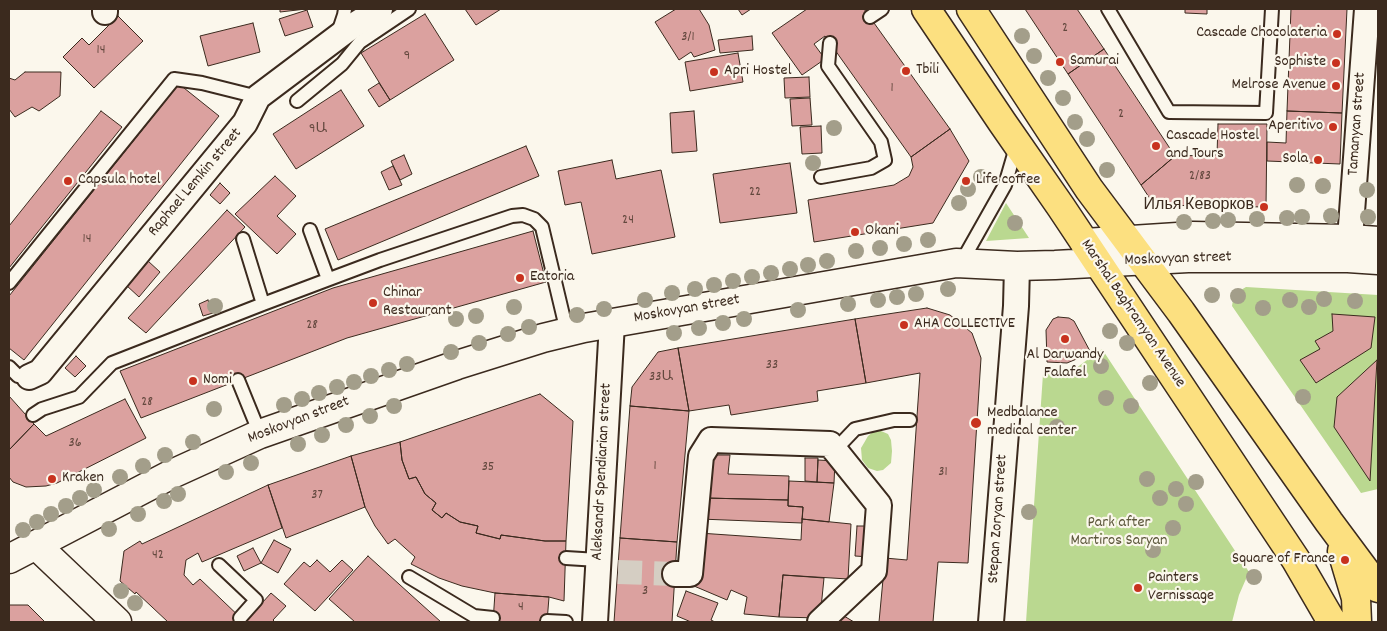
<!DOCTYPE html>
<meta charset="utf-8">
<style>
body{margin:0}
#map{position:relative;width:1387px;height:631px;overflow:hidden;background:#fbf7ec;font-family:Dekko,sans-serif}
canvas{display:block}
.frame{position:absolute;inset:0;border:10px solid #3b2a1e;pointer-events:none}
</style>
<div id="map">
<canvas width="1387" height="631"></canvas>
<div class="frame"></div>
</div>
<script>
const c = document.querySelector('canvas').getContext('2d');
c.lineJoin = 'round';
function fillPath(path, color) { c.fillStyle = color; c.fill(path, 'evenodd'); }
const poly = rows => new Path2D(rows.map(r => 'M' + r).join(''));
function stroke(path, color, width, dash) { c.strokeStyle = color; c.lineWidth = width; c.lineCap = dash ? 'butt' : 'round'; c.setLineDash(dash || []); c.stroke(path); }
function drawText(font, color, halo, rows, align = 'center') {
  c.font = font + ' Dekko,"Noto Sans Armenian",sans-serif'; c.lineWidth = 4.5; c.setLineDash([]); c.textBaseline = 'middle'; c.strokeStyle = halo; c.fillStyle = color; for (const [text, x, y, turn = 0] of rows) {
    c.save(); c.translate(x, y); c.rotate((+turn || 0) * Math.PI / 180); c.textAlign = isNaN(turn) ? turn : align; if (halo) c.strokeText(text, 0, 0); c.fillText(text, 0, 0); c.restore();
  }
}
fillPath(poly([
 [1006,203,1029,238,986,241],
 [1246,287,1378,295,1378,489,1361,493,1232,306,1234,294],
 [1102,349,1249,572,1239,595,1232,622,1026,622,1043,374,1068,374],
 [874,431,881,431,888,434,891,440,892,451,891,463,883,470,877,471,868,468,862,460,861,448,864,443,868,436]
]), '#bad890');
const building = poly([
 [280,9,306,9,280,12,280,9],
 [465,9,501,9,476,25,465,9],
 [676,9,699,9,709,25,715,50,694,57,691,52,679,60,655,22,676,9],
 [738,9,751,9,742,15,738,9],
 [807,9,864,9,950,129,911,157,825,36,814,44,825,59,802,75,772,33,807,9],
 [1025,9,1077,9,1104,49,1068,74,1025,9],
 [1185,9,1207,9,1207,14,1185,13,1185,9],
 [1291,9,1347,9,1342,113,1287,111,1291,9],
 [307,10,313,27,285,36,279,19,307,10],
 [425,14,454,60,390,100,361,53,425,14],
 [118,16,143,41,94,88,63,57,82,38,89,45,118,16],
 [253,23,260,52,208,66,200,36,253,23],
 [752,36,753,50,720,53,718,40,752,36],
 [1104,49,1175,156,1141,185,1068,74,1104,49],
 [738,53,743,82,690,91,685,62,738,53],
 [25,72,61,72,60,96,39,111,32,107,15,117,9,109,9,78,15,80,25,72],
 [809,77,810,97,785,98,784,78,809,77],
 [379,83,390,100,379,107,368,90,379,83],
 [179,84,219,116,24,360,9,348,9,296,179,84],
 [341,90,364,126,296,169,273,134,341,90],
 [810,98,812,125,792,126,790,99,810,98],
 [101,111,122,127,9,268,9,226,101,111],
 [694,111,697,151,672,153,670,113,694,111],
 [1287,111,1342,113,1340,164,1267,161,1267,142,1286,143,1287,111],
 [1218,124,1267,124,1266,207,1154,205,1141,185,1175,156,1217,155,1218,124],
 [821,126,822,153,802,154,800,127,821,126],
 [950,129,969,161,933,223,814,242,808,200,894,185,909,176,913,167,911,157,950,129],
 [526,146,539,176,338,260,325,229,526,146],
 [404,155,412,174,400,180,391,161,404,155],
 [612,160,616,179,661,170,675,237,592,254,581,202,565,205,558,171,612,160],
 [790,163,797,213,720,223,713,174,790,163],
 [393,166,402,185,389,190,381,172,393,166],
 [275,176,296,196,277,216,296,234,277,254,235,214,275,176],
 [220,183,230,193,220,204,210,195,220,183],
 [227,210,245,227,146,333,128,318,227,210],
 [533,231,546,282,347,338,141,418,120,371,333,288,533,231],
 [148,261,160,272,139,297,126,285,148,261],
 [208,300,213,313,203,316,199,304,208,300],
 [927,308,950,315,972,333,981,358,968,563,938,562,933,622,879,622,885,558,907,560,920,373,866,383,855,319,927,308],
 [1332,314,1375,317,1371,348,1316,383,1300,360,1320,349,1315,341,1333,331,1332,314],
 [1058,317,1069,318,1074,321,1091,353,1067,363,1047,362,1046,330,1053,319,1058,317],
 [855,319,866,383,817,391,818,401,731,415,729,405,689,411,678,348,855,319],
 [678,348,689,411,630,406,632,387,658,352,678,348],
 [76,356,86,366,75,377,65,368,76,356],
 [1377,360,1370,481,1334,427,1337,397,1377,360],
 [540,394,573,421,566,541,545,541,501,535,500,539,476,533,478,526,460,522,446,513,442,518,432,510,436,503,425,494,416,477,409,479,402,460,400,442,540,394],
 [9,396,34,424,9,450,9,396],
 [125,399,146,438,57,483,46,486,26,487,13,482,9,477,9,450,34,424,46,436,125,399],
 [630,406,689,411,677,542,620,538,630,406],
 [400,442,402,460,409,479,416,477,425,494,436,503,432,510,442,518,446,513,460,522,478,526,476,533,500,539,501,535,545,541,566,541,564,601,549,597,495,593,462,586,439,578,411,564,415,557,395,539,388,544,375,526,365,507,351,456,400,442],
 [707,455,730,455,728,474,789,476,788,500,705,498,707,455],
 [351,456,365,507,286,538,268,485,351,456],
 [805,458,818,458,817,482,805,481,805,458],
 [818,460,835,461,834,483,817,482,818,460],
 [789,481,834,483,829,522,802,519,803,507,788,506,789,481],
 [268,485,282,528,202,562,198,553,186,560,184,575,193,585,200,579,245,622,271,593,286,606,273,620,275,622,168,622,136,592,135,594,120,581,124,551,140,541,142,544,268,485],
 [705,498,788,500,788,506,803,507,802,523,700,519,705,498],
 [802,519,851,524,848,579,783,575,779,617,744,614,747,597,731,590,727,600,694,586,699,533,801,540,802,519],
 [857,526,872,526,870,557,855,556,857,526],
 [620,538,677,542,672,622,614,622,620,538],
 [274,540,291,549,278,573,261,563,274,540],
 [253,548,261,563,244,571,237,556,253,548],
 [368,556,441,622,355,622,329,599,368,556],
 [317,560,330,572,342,560,353,570,315,611,284,584,304,562,310,567,317,560],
 [783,575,824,578,820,618,779,617,783,575],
 [686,591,718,603,711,620,715,622,691,622,677,616,686,591],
 [495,593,549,597,547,622,493,622,495,593],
 [9,605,28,605,45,622,9,622,9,605],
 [839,613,854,622,834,622,839,613]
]);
fillPath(building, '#dba19f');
stroke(building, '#3b2a1e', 1);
stroke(poly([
 [618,572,675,574]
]), '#d5cec3', 24, [24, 12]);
const service = poly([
 [1108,9,1169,112,1266,113,1272,9],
 [870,17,882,9],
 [338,33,344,15,345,9],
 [297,101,342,64,360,42,409,9],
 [821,177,871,168,885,160,881,142,828,66,830,43],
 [310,230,328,279],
 [243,239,263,304],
 [961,263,1005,185,1017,144],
 [9,283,174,79,202,83,258,97],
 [9,367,18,376,29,377],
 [238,380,260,434],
 [33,415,42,409,79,397,112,363,263,304,380,260,512,216,523,215,534,219,542,227,567,332],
 [835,450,855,429,894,420,910,420],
 [566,558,598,560],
 [219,565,256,600,240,618],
 [409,577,474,616,493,618],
 [547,621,566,622]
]);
const minor = poly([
 [105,12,105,9],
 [1350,239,1367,9],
 [29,377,40,372,245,123,258,97,351,27,380,9],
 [675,574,690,574,701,456,711,440,830,444,879,505,874,571,820,622],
 [595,622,612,323],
 [991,622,1016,306,1017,266]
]);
const tertiary = poly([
 [36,545,117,622]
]);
const secondary = poly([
 [1085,243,1193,236,1350,239,1378,241],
 [9,559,172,474,260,434,457,365,543,338,584,328,956,263,1017,266,1055,265,1188,258,1348,258,1378,260]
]);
const primary = poly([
 [926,9,1002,122,1061,207,1272,524,1296,560,1332,622],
 [971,9,1089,189,1181,312,1329,522,1378,588],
 [1342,551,1356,598,1357,622]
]);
stroke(service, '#3b2a1e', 16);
stroke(minor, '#3b2a1e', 28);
stroke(tertiary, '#3b2a1e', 31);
stroke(secondary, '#3b2a1e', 31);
stroke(primary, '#3b2a1e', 31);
stroke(service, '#fbf7ec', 12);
stroke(minor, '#fbf7ec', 24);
stroke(tertiary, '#fbf7ec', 28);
stroke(secondary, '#fbf7ec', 28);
stroke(primary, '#fce080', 28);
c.fillStyle = '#a39e8a';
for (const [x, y] of [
 [1022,36],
 [1034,56],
 [1048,78],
 [1063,98],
 [1075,122],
 [834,128],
 [1087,139],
 [813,163],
 [1107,170],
 [981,177],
 [1297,185],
 [1323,186],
 [968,189],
 [1367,190],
 [959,203],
 [1331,216],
 [1302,217],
 [1368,217],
 [1287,218],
 [1257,219],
 [1228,220],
 [1213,221],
 [1184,222],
 [1015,223],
 [928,240],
 [904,244],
 [880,248],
 [856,251],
 [827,261],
 [808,265],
 [790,269],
 [771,273],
 [752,277],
 [733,281],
 [714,285],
 [695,289],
 [948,289],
 [672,293],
 [916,294],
 [1212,295],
 [1238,296],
 [897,297],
 [1324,299],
 [645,300],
 [878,300],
 [1290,300],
 [1355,301],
 [848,304],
 [215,306],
 [514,307],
 [1309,307],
 [1263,308],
 [604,309],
 [798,310],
 [577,315],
 [476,316],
 [456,319],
 [744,319],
 [723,323],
 [529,327],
 [699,328],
 [1110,331],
 [674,333],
 [508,334],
 [479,343],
 [1127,343],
 [451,352],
 [407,364],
 [1101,366],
 [389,370],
 [371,376],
 [354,382],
 [1150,383],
 [337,387],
 [319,393],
 [1303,397],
 [1106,398],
 [302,399],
 [284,405],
 [394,406],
 [1131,406],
 [214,409],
 [370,416],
 [346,425],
 [1057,427],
 [322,435],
 [193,442],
 [298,444],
 [165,455],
 [251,463],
 [143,466],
 [226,472],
 [120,477],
 [1147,479],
 [1196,482],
 [1176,489],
 [94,490],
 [178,494],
 [80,498],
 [1160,498],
 [164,501],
 [1186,504],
 [66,506],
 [1029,512],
 [51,514],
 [138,514],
 [37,522],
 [1173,528],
 [109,529],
 [23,530],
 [1153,550],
 [1254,577],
 [121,591],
 [135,603]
]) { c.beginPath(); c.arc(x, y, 8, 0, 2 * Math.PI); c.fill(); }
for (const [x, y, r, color] of [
 [1337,34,5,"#c8321e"],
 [1060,62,5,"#c8321e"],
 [1336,63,5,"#c8321e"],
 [906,71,5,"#c8321e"],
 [714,72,5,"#c8321e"],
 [1336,86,5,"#c8321e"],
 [1333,127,5,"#c8321e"],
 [1156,146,5,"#c8321e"],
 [1318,160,5,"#c8321e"],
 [68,181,5,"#c8321e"],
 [966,181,5,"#c8321e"],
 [1264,207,5,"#c8321e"],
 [855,232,5,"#c8321e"],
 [520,278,5,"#c8321e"],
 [373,303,5,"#c8321e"],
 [904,325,5,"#c8321e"],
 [1065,339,5,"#c8321e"],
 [193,381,5,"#c8321e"],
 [976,423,6,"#c8321e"],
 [52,479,5,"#c8321e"],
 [1345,560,5,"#c8321e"],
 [1138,588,5,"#c8321e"]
]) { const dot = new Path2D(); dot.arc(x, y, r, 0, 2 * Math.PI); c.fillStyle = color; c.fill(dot); stroke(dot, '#fbf7ec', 2); }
drawText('14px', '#63483e', null, [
 ["2",1065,29],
 ["3/1",688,38],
 ["14",101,51],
 ["9",407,57],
 ["1",892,89],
 ["2",1121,115],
 ["9Ա",318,130],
 ["2/83",1200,177],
 ["22",755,193],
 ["24",628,221],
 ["14",87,240],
 ["28",312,326],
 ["33",772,366],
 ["33Ա",661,378],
 ["28",147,403],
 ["36",75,444],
 ["1",655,467],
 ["35",488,468],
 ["31",943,473],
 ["37",317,496],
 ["42",158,556],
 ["3",645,592],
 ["4",521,608]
]);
drawText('16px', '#3b2a1e', '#fbf7ec', [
 ["Cascade Chocolateria",1327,34,"right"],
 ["Samurai",1070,62],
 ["Sophiste",1326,63,"right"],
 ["Tbili",916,71],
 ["Apri Hostel",724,72],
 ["Melrose Avenue",1326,86,"right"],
 ["Aperitivo",1323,127,"right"],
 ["Cascade Hostel",1166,137],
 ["and Tours",1166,155],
 ["Sola",1308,160,"right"],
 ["Capsula hotel",78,181],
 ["Life coffee",976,181],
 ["Илья Кеворков",1254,207,"right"],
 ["Okani",865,232],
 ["Eatoria",530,278],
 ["Chinar",383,294],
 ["Restaurant",383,312],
 ["AHA COLLECTIVE",914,325],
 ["Al Darwandy",1065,356,"center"],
 ["Falafel",1065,374,"center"],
 ["Nomi",203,381],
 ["Medbalance",987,414],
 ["medical center",987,432],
 ["Kraken",62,479],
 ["Square of France",1335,560,"right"],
 ["Painters",1148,579],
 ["Vernissage",1148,597]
], 'left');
drawText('16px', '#3b2a1e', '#fbf7ec', [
 ["Tamanyan street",1358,124,-86],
 ["Raphael Lemkin street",196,183,-50],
 ["Moskovyan street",1178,260,-2],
 ["Moskovyan street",687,310,-10],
 ["Marshal Baghramyan Avenue",1132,314,56],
 ["Moskovyan street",299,421,-21],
 ["Aleksandr Spendiarian street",603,472,-87],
 ["Stepan Zoryan street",999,519,-86]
]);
drawText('16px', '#5b563a', '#fbf7ec', [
 ["Park after",1119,524],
 ["Martiros Saryan",1119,542]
]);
</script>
